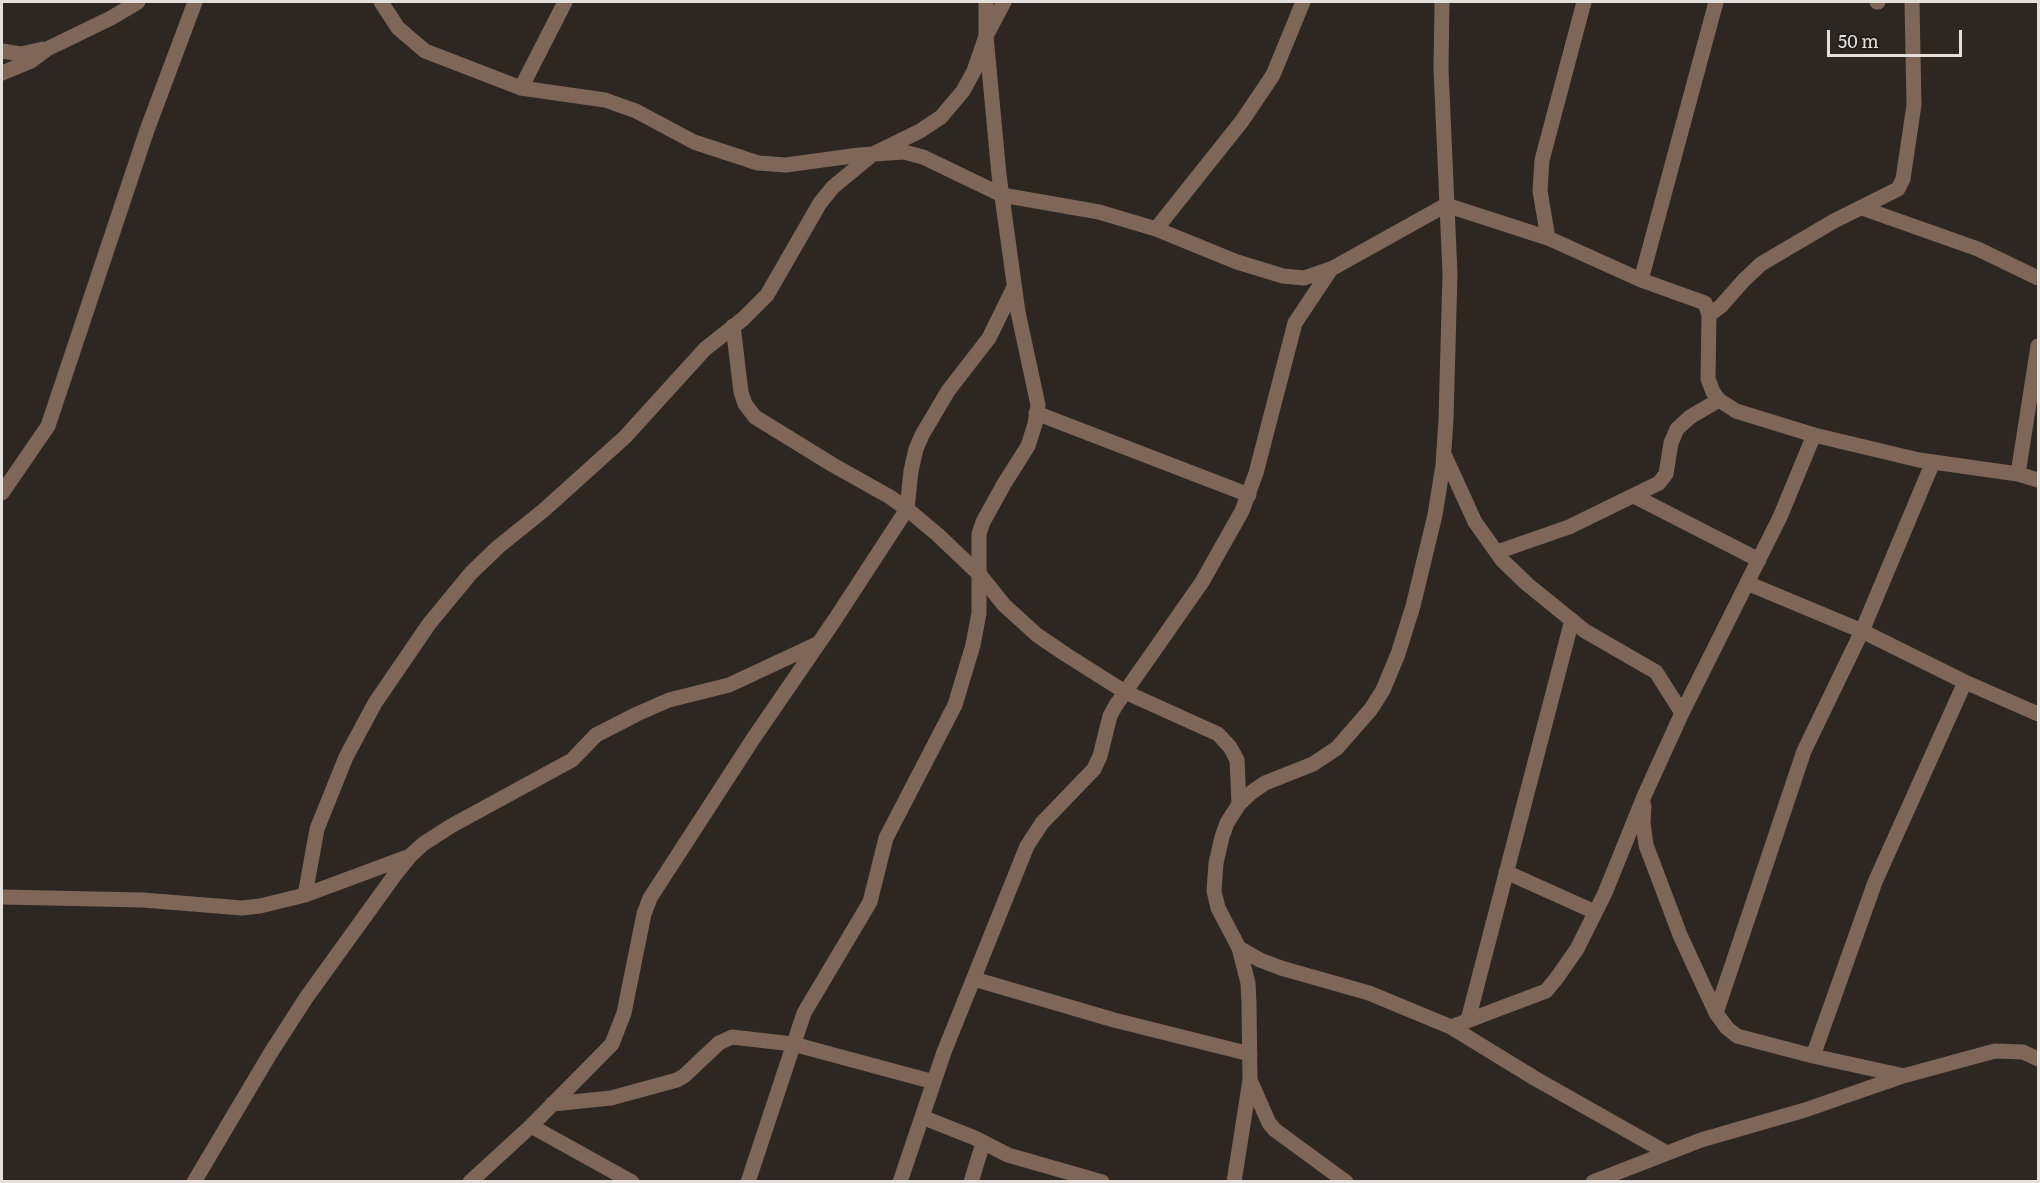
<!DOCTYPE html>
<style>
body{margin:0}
#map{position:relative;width:2040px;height:1183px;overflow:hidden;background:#2e2621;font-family:Literata,serif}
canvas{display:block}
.frame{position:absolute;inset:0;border:3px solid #e4dfdb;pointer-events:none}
.scale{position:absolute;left:1827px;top:30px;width:135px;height:27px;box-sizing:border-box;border:3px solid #e4dfdb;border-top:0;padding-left:8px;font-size:18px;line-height:21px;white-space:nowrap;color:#e4dfdb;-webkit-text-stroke:4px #251d18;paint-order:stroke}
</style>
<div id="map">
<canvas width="2040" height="1183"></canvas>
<div class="frame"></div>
<div class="scale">50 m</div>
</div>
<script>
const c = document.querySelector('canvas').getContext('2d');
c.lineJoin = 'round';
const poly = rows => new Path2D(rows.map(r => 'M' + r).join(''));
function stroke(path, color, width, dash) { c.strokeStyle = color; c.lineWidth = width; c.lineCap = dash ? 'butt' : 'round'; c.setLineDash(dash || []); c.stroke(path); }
stroke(poly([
 [381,2,398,28,425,51,521,88,605,100,636,111,694,142,758,163,786,165,859,155,904,152,923,157,1002,195,1099,212,1156,229,1237,262,1283,276,1304,278,1333,268,1446,205,1548,238,1641,280,1705,303,1709,315,1708,379,1713,392,1719,400,1736,411,1814,435,1919,460,2018,474,2038,480],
 [1877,2,1878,2],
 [2,51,21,54,43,49],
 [2,73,31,61,47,49,111,18,138,2],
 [521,88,565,2],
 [1862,208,1978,249,2038,278],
 [1156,229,1242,121,1273,75,1303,2],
 [1548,238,1540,191,1542,160,1584,2],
 [1641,280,1716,2],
 [1709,315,1721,306,1744,280,1761,264,1834,221,1898,189,1903,179,1914,105,1912,2],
 [733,326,741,392,745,404,755,417,833,465,890,497,907,509,938,535,980,575,1004,605,1037,635,1065,654,1125,692,1218,734,1230,747,1237,760,1239,804],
 [1036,413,1249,495],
 [1444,454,1475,522,1502,560,1527,584,1585,631,1656,672,1682,713],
 [2018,474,2038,346],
 [2,493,48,426,147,130,195,2],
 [1634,496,1759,560],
 [1497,552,1569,527,1659,483,1666,474,1671,443,1677,429,1690,417,1719,400],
 [1747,583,1862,631,1965,682,2038,714],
 [1644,806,1643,823,1646,845,1680,935,1716,1013,1727,1028,1737,1036,1813,1056,1900,1075],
 [1506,872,1595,912],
 [305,895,317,829,346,757,375,703,429,624,471,573,498,547,544,510,625,437,705,349,743,319,767,295,820,203,833,187,873,154,920,131,941,117,963,91,974,71,986,36,1004,2],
 [2,897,143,900,242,908,260,906,305,895,410,856],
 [1239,948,1260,960,1281,968,1369,993,1451,1027,1536,1079,1667,1153],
 [974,979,1114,1020,1250,1054],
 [1716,1013,1804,751,1862,631,1933,462],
 [1468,1020,1572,620],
 [1451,1027,1546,991,1556,979,1577,949,1605,893,1645,794,1682,713,1780,517,1814,435],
 [1813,1056,1875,882,1965,682],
 [1250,1080,1269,1123,1275,1130,1346,1182],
 [552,1104,611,1098,677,1080,684,1076,719,1043,732,1037,793,1044,934,1082],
 [922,1117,975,1138,1008,1155,1102,1182],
 [531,1126,632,1182],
 [194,1182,270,1054,306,998,394,876,410,856,423,844,451,826,572,760,596,735,637,714,669,700,729,685,819,643],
 [470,1182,531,1126,612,1044,624,1013,644,914,650,898,753,739,834,621,907,509,911,471,916,449,922,435,948,391,989,338,1014,287],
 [748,1182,804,1013,870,902,886,838,955,705,973,645,979,613,979,534,983,522,1004,484,1028,446,1035,424,1038,405,1018,312,999,175,986,36,986,2],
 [900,1182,944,1052,1027,846,1042,823,1094,769,1100,756,1110,716,1116,705,1202,582,1242,511,1256,473,1295,323,1331,269],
 [971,1182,983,1143],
 [1234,1182,1250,1080,1249,1003,1248,983,1239,948,1218,908,1214,891,1216,863,1222,837,1227,823,1239,804,1252,792,1265,783,1313,764,1337,748,1371,709,1383,690,1398,654,1413,606,1435,515,1443,465,1446,419,1450,274,1441,69,1442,2],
 [1593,1182,1701,1140,1805,1110,1903,1076,1995,1051,2023,1052,2038,1059]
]), '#7e6759', 15);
</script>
